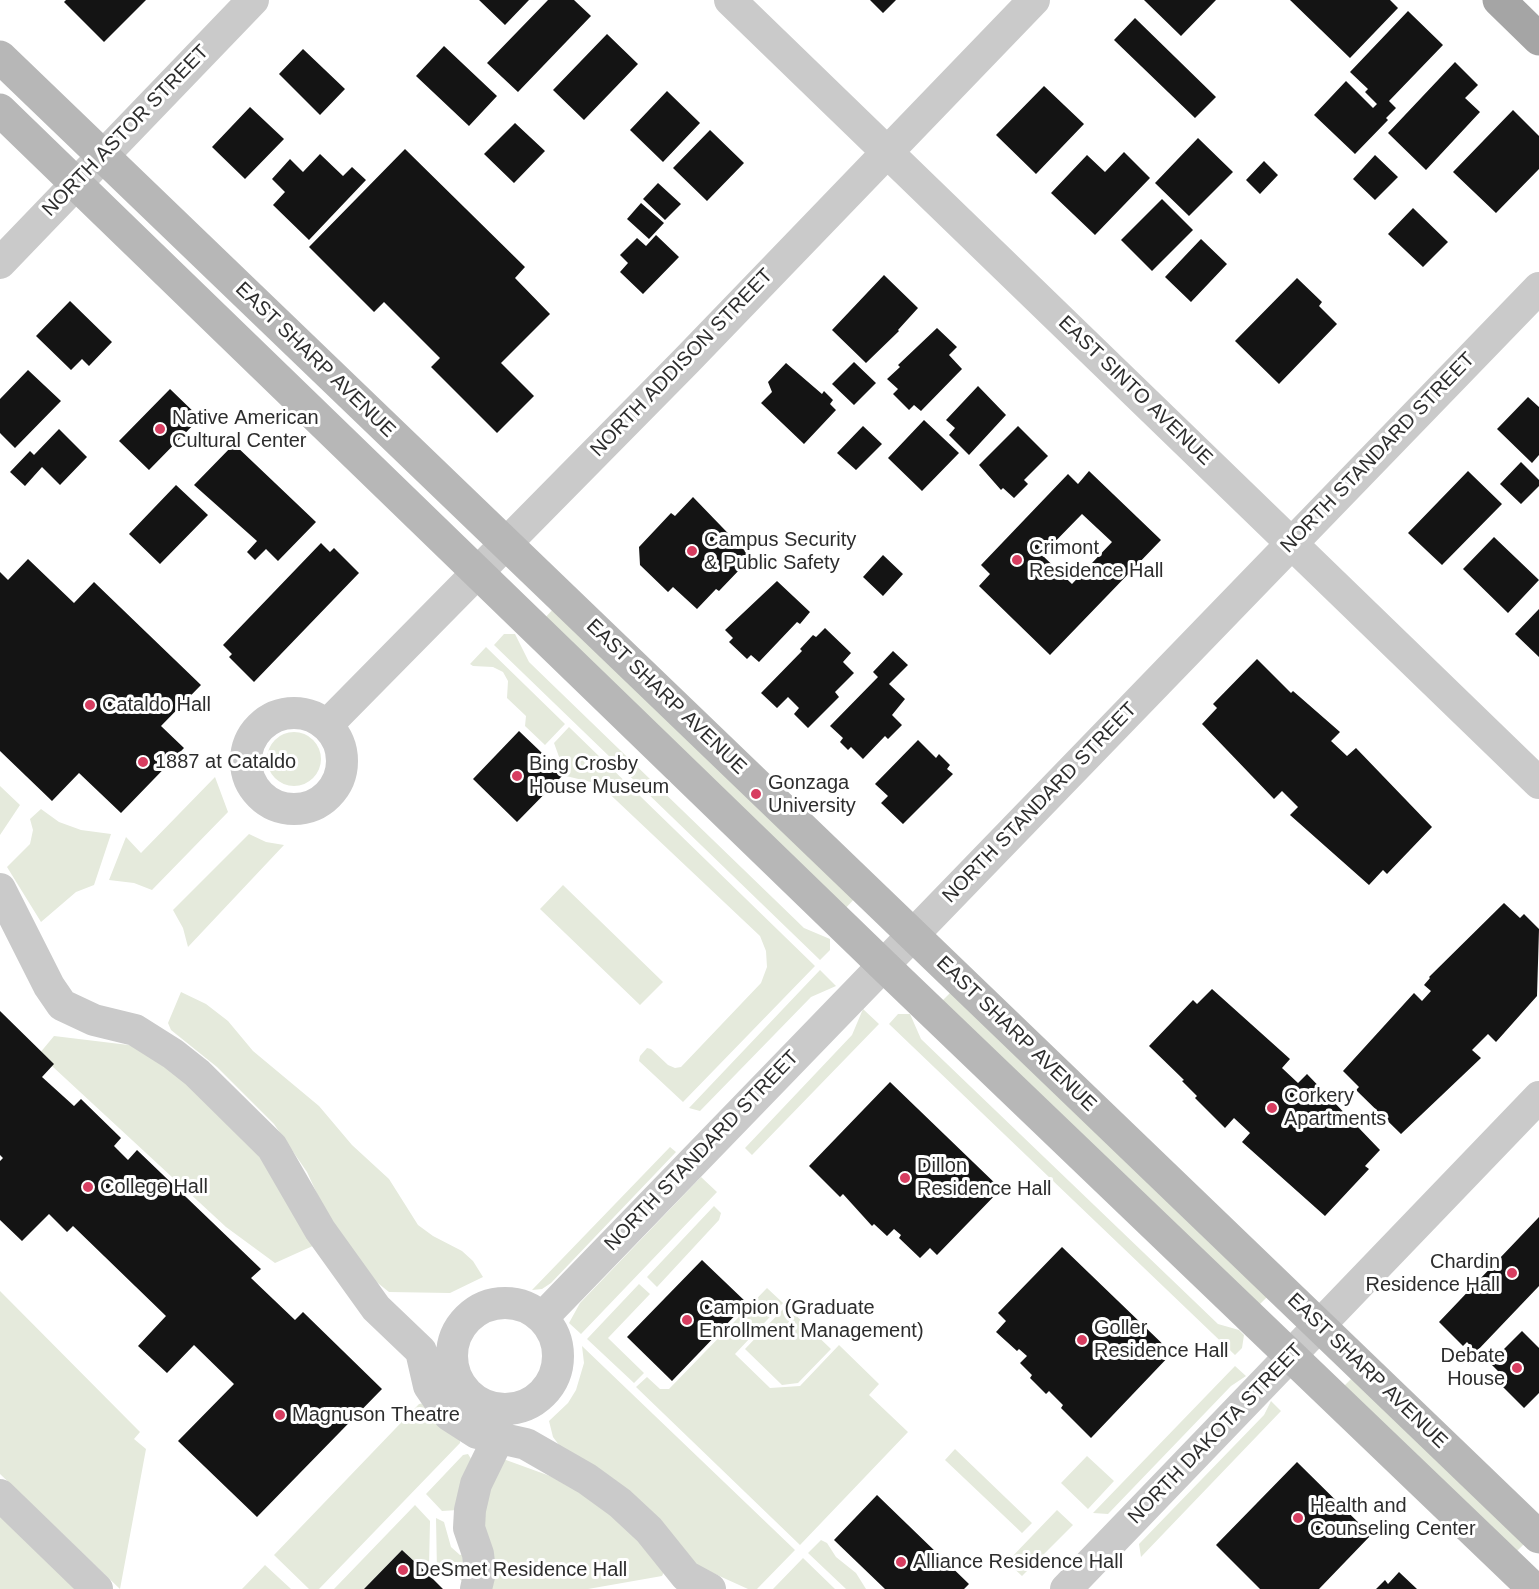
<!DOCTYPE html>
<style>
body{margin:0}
canvas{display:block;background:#fff}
</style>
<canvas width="1539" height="1589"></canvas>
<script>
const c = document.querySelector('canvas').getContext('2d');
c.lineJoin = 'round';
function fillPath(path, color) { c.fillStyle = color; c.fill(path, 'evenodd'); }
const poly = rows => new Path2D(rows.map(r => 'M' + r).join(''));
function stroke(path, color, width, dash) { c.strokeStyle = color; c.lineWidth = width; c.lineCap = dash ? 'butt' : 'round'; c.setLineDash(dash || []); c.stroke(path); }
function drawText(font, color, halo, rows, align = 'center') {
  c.font = font + ' Helvetica,sans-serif'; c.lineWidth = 6; c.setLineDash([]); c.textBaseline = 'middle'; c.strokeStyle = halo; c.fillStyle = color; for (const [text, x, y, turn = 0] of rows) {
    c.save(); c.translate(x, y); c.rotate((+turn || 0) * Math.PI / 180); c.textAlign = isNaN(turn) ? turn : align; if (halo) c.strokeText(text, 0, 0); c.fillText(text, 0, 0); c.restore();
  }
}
fillPath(poly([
 [556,606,857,896,842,912,542,621],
 [504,634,515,634,529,662,804,928,830,939,830,950,820,960,494,645],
 [486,647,565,724,545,745,525,726,526,716,507,698,508,681,503,672,493,667,473,666,470,664],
 [569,727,815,966,683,1102,639,1061,640,1056,647,1048,651,1049,668,1065,675,1068,681,1067,761,983,767,967,766,951,760,936,599,784,566,776,554,743],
 '267 759a27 27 0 1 1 54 0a27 27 0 1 1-54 0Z',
 [215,777,228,812,152,890,134,883,109,880,126,837,141,853],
 [0,786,20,805,0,835],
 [41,809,59,822,81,830,111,834,94,885,76,892,41,922,7,867,30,844,33,830,30,819],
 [249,834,266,842,284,845,188,947,183,928,173,910],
 [563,885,663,982,640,1005,540,909],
 [820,970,836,986,811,997,700,1111,689,1108],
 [954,989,1271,1293,1256,1308,939,1004],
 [181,992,206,1004,228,1021,253,1051,319,1106,352,1145,389,1179,418,1225,433,1236,462,1251,473,1261,483,1277,450,1293,389,1292,369,1276,330,1222,307,1172,274,1124,217,1067,171,1030,168,1023],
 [863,1009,879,1024,752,1155,745,1148,852,1035],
 [898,1014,910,1014,921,1039,1218,1324,1239,1330,1244,1335,1242,1348,1235,1355,889,1024],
 [54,1036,145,1047,256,1146,315,1245,275,1263,226,1227,39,1054],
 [670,1147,676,1152,551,1283,542,1289,532,1290],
 [701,1177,717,1192,581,1334,569,1323,580,1303],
 [714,1206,721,1213,719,1220,657,1287,647,1277],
 [639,1284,650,1294,608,1338,644,1373,634,1383,587,1339],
 [767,1288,783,1303,735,1354,770,1388,800,1386,839,1345,879,1384,869,1395,908,1432,800,1545,636,1387,647,1377,660,1389,669,1389],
 [0,1291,140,1432,134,1439,146,1449,120,1589,0,1474],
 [786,1306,831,1349,798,1383,782,1385,745,1349],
 [582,1346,795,1550,757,1589,748,1589,695,1565,559,1445,553,1437,549,1421,568,1403,576,1390,584,1363],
 [1235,1366,1246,1376,1231,1386,1108,1514,1093,1513],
 [1356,1374,1528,1540,1513,1555,1341,1389],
 [1271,1401,1281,1411,1141,1557,1139,1544,1264,1415],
 [425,1403,460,1438,460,1443,319,1589,309,1589,274,1555,419,1404],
 [955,1449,1032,1523,1022,1533,945,1460],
 [468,1454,473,1462,458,1510,442,1511,426,1494,463,1455],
 [1087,1456,1114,1481,1088,1509,1061,1483],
 [501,1460,506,1460,550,1476,579,1492,613,1516,640,1541,664,1572,662,1576,588,1589,489,1589,481,1513],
 [415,1505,430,1521,429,1566,424,1562,420,1566,402,1550,364,1589,334,1589],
 [1057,1510,1073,1525,1022,1576,1007,1562],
 [0,1514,77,1589,0,1589],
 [436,1518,444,1522,451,1547,460,1555,465,1554,466,1586,458,1577,460,1574,447,1562,437,1572],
 [821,1540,827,1543,836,1557,856,1573,866,1589,846,1589,808,1553],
 [803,1558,835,1589,773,1589],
 [265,1565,291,1589,242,1589]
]), '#e5eadc');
fillPath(poly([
 [66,0,146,0,104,42,64,2],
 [479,0,529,0,505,25],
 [548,0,574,0,591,16,518,92,487,63],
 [870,0,896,0,883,13],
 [1144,0,1216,0,1181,36],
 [1290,0,1390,0,1398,8,1350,58],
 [1408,11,1443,45,1389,101,1396,108,1386,118,1388,120,1355,154,1314,115,1346,81,1373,108,1377,104,1365,92,1368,89,1350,72],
 [1135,18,1216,97,1195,118,1114,40],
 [607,34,638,64,584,120,553,90],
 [444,46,497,96,469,126,416,76],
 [303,49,345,89,320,115,279,74],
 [1455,62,1478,85,1465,98,1480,112,1426,170,1388,133],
 [1044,86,1084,124,1036,174,996,135],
 [667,91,700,123,663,162,630,130],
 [250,107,284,139,245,179,212,147],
 [1513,110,1539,136,1539,169,1496,213,1453,172],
 [515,123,545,151,514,183,484,154],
 [710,130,744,163,707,201,673,168],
 [1198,138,1233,172,1189,216,1155,183],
 [405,149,525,267,515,278,550,314,501,363,534,396,497,433,431,367,440,358,384,302,374,312,309,247],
 [1124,152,1150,178,1095,235,1051,193,1087,155,1105,172],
 [320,154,343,176,352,167,366,180,309,240,273,205,285,192,272,179,290,159,303,172],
 [1375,155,1398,177,1375,200,1353,179],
 [1264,161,1278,175,1260,194,1246,180],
 [658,183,681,204,665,220,643,199],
 [1162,199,1193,230,1152,271,1121,240],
 [641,203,664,223,649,239,627,219],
 [1413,208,1448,242,1423,267,1388,234],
 [656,235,679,257,643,294,620,272,628,263,620,255,637,238,646,246],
 [1201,239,1227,264,1191,302,1165,277],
 [884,275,918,308,898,330,899,331,866,363,832,330],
 [1297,278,1322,302,1319,306,1337,324,1279,384,1235,341],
 [70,301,112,342,89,366,82,359,71,370,36,336],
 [937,328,957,347,949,355,962,369,921,411,914,405,909,410,893,394,898,389,887,379,900,367,898,365],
 [854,362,876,383,854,405,832,384],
 [786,363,822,394,824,391,833,400,830,404,836,410,804,444,761,403,772,392,768,382],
 [28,370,61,401,15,448,0,433,0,399],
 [978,386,1006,415,969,455,949,435,955,428,946,420],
 [170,389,200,418,149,470,119,441],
 [1528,397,1539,407,1539,455,1532,463,1497,429],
 [924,420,959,453,922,491,888,458],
 [863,426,882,444,856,470,837,453],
 [1018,426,1048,456,1024,480,1028,484,1014,498,1003,488,1001,490,979,465],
 [59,429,87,457,60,485,42,467,25,486,10,472,30,451,34,455],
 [234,444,316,522,278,561,266,549,255,560,247,552,257,541,194,485],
 [1521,462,1539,480,1539,486,1521,504,1500,484],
 [1089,471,1161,540,1050,655,979,586,990,574,981,565,1068,474,1078,484],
 [1082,514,1112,542,1072,584,1042,555],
 [1468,471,1502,504,1442,565,1408,533],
 [176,485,208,515,160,564,129,534],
 [693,497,749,555,740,563,743,566,719,591,716,589,697,609,673,587,668,592,640,565,639,547,671,513,675,516],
 [1494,537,1539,580,1508,613,1463,569],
 [321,543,330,552,334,548,359,573,254,682,229,657,232,654,223,645],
 [883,555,903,574,883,596,863,577],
 [28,559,74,603,94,582,201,685,161,726,184,748,121,813,79,773,52,801,0,751,0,572,8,580],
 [777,581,810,612,800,624,797,622,759,662,751,655,747,659,729,642,733,638,725,630],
 [1539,609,1539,657,1515,634],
 [825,628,851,653,843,662,854,673,835,692,839,697,808,728,794,714,799,708,788,697,777,708,761,693,802,651,800,649,813,635,816,637],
 [893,651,908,665,889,684,905,699,892,715,902,725,888,739,885,736,863,759,851,747,848,750,840,742,843,738,830,726,878,677,873,672],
 [1257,659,1291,693,1293,691,1340,732,1331,741,1347,756,1356,748,1432,827,1387,874,1383,870,1369,885,1290,815,1298,807,1282,791,1274,799,1202,724,1217,708,1213,704],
 [519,731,564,774,517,822,473,779],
 [918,740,936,758,939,754,950,765,947,769,953,774,903,824,881,803,888,796,875,784],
 [1504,903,1520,918,1524,914,1539,929,1537,996,1496,1042,1488,1034,1472,1050,1481,1058,1401,1134,1356,1090,1359,1087,1343,1071,1414,993,1422,1001,1431,991,1424,985,1430,978,1429,977],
 [1212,989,1290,1059,1282,1068,1298,1083,1307,1074,1380,1150,1365,1166,1369,1169,1325,1216,1242,1142,1250,1133,1234,1118,1225,1128,1195,1098,1197,1096,1182,1081,1184,1080,1149,1046,1193,1000,1197,1004],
 [0,1011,54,1064,42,1077,74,1106,81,1099,121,1138,114,1146,128,1160,137,1150,261,1269,251,1278,295,1320,303,1312,382,1389,257,1517,178,1441,234,1384,194,1345,167,1373,138,1346,166,1316,73,1226,67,1232,49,1214,22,1241,0,1220,0,1161,3,1158,0,1155],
 [890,1082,1001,1189,937,1255,930,1248,920,1258,899,1238,901,1235,894,1229,887,1236,874,1224,872,1226,843,1194,840,1197,809,1166],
 [1539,1217,1539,1286,1476,1352,1467,1342,1463,1346,1439,1322],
 [1062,1247,1172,1353,1091,1438,1061,1408,1063,1405,1049,1391,1046,1394,1030,1378,1032,1375,1020,1363,1027,1356,1019,1349,1017,1351,996,1332,1006,1321,998,1313],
 [702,1260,747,1303,672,1381,627,1337],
 [1522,1331,1539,1348,1539,1393,1524,1408,1494,1378,1500,1373,1490,1363],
 [1297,1462,1371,1535,1319,1589,1260,1589,1216,1545],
 [877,1495,969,1584,964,1589,885,1589,834,1540],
 [402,1550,428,1574,443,1589,364,1589],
 [1399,1572,1417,1589,1376,1589,1385,1580,1388,1584]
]), '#141414');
stroke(poly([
 [730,0,1539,783],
 [0,263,253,0],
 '246 761a48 48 0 1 1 96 0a48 48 0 1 1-96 0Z',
 [327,725,687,360,1034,0],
 [0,889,49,986,62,1005,94,1020,135,1030,173,1054,197,1073,272,1147,320,1230,376,1308,421,1351,429,1386,449,1415,477,1433,526,1444,587,1479,620,1503,649,1530,686,1576,710,1589],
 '452 1356a53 53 0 1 1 106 0a53 53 0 1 1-106 0Z',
 [542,1318,1539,288],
 [0,1495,97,1589],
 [476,1589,480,1572,478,1554,469,1528,470,1510,476,1484,498,1439],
 [1066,1589,1539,1097]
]), '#cacaca', 32);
stroke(poly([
 [0,57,1539,1537],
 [0,110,883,965,1534,1589]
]), '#b7b7b7', 33);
stroke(poly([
 [1499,0,1539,39]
]), '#a5a5a5', 33);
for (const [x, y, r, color] of [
 [160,429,6,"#d73d60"],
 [692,551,6,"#d73d60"],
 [1017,560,6,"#d73d60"],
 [90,705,6,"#d73d60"],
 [143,762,6,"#d73d60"],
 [517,776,6,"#d73d60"],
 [756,794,6,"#d73d60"],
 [1272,1108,6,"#d73d60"],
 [905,1178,6,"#d73d60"],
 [88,1187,6,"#d73d60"],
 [1512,1273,6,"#d73d60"],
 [687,1320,6,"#d73d60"],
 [1082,1340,6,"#d73d60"],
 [1517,1368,6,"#d73d60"],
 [280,1415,6,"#d73d60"],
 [1298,1518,6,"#d73d60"],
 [901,1562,6,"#d73d60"],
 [403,1570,6,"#d73d60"]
]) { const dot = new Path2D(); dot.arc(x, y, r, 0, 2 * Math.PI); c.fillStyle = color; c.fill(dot); stroke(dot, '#fff', 2); }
drawText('20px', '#2d2d2d', '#fff', [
 ["NORTH ASTOR STREET",126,131,-46],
 ["EAST SHARP AVENUE",315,360,44],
 ["NORTH ADDISON STREET",682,363,-46],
 ["EAST SINTO AVENUE",1135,391,44],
 ["NORTH STANDARD STREET",1378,453,-46],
 ["EAST SHARP AVENUE",666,697,44],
 ["NORTH STANDARD STREET",1040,803,-46],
 ["EAST SHARP AVENUE",1016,1034,44],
 ["NORTH STANDARD STREET",702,1151,-46],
 ["EAST SHARP AVENUE",1367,1371,44],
 ["NORTH DAKOTA STREET",1216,1434,-46]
]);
drawText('20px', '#2d2d2d', '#fff', [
 ["Native American",172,418],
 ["Cultural Center",172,441],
 ["Campus Security",704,540],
 ["& Public Safety",704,563],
 ["Crimont",1029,548],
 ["Residence Hall",1029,571],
 ["Cataldo Hall",102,705],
 ["1887 at Cataldo",155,762],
 ["Bing Crosby",529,764],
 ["House Museum",529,787],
 ["Gonzaga",768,783],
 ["University",768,806],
 ["Corkery",1284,1096],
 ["Apartments",1284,1119],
 ["Dillon",917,1166],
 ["Residence Hall",917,1189],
 ["College Hall",100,1187],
 ["Chardin",1500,1262,"right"],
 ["Residence Hall",1500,1285,"right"],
 ["Campion (Graduate",699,1308],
 ["Enrollment Management)",699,1331],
 ["Goller",1094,1328],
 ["Residence Hall",1094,1351],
 ["Debate",1505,1356,"right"],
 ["House",1505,1379,"right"],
 ["Magnuson Theatre",292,1415],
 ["Health and",1310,1506],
 ["Counseling Center",1310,1529],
 ["Alliance Residence Hall",913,1562],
 ["DeSmet Residence Hall",415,1570]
], 'left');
</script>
